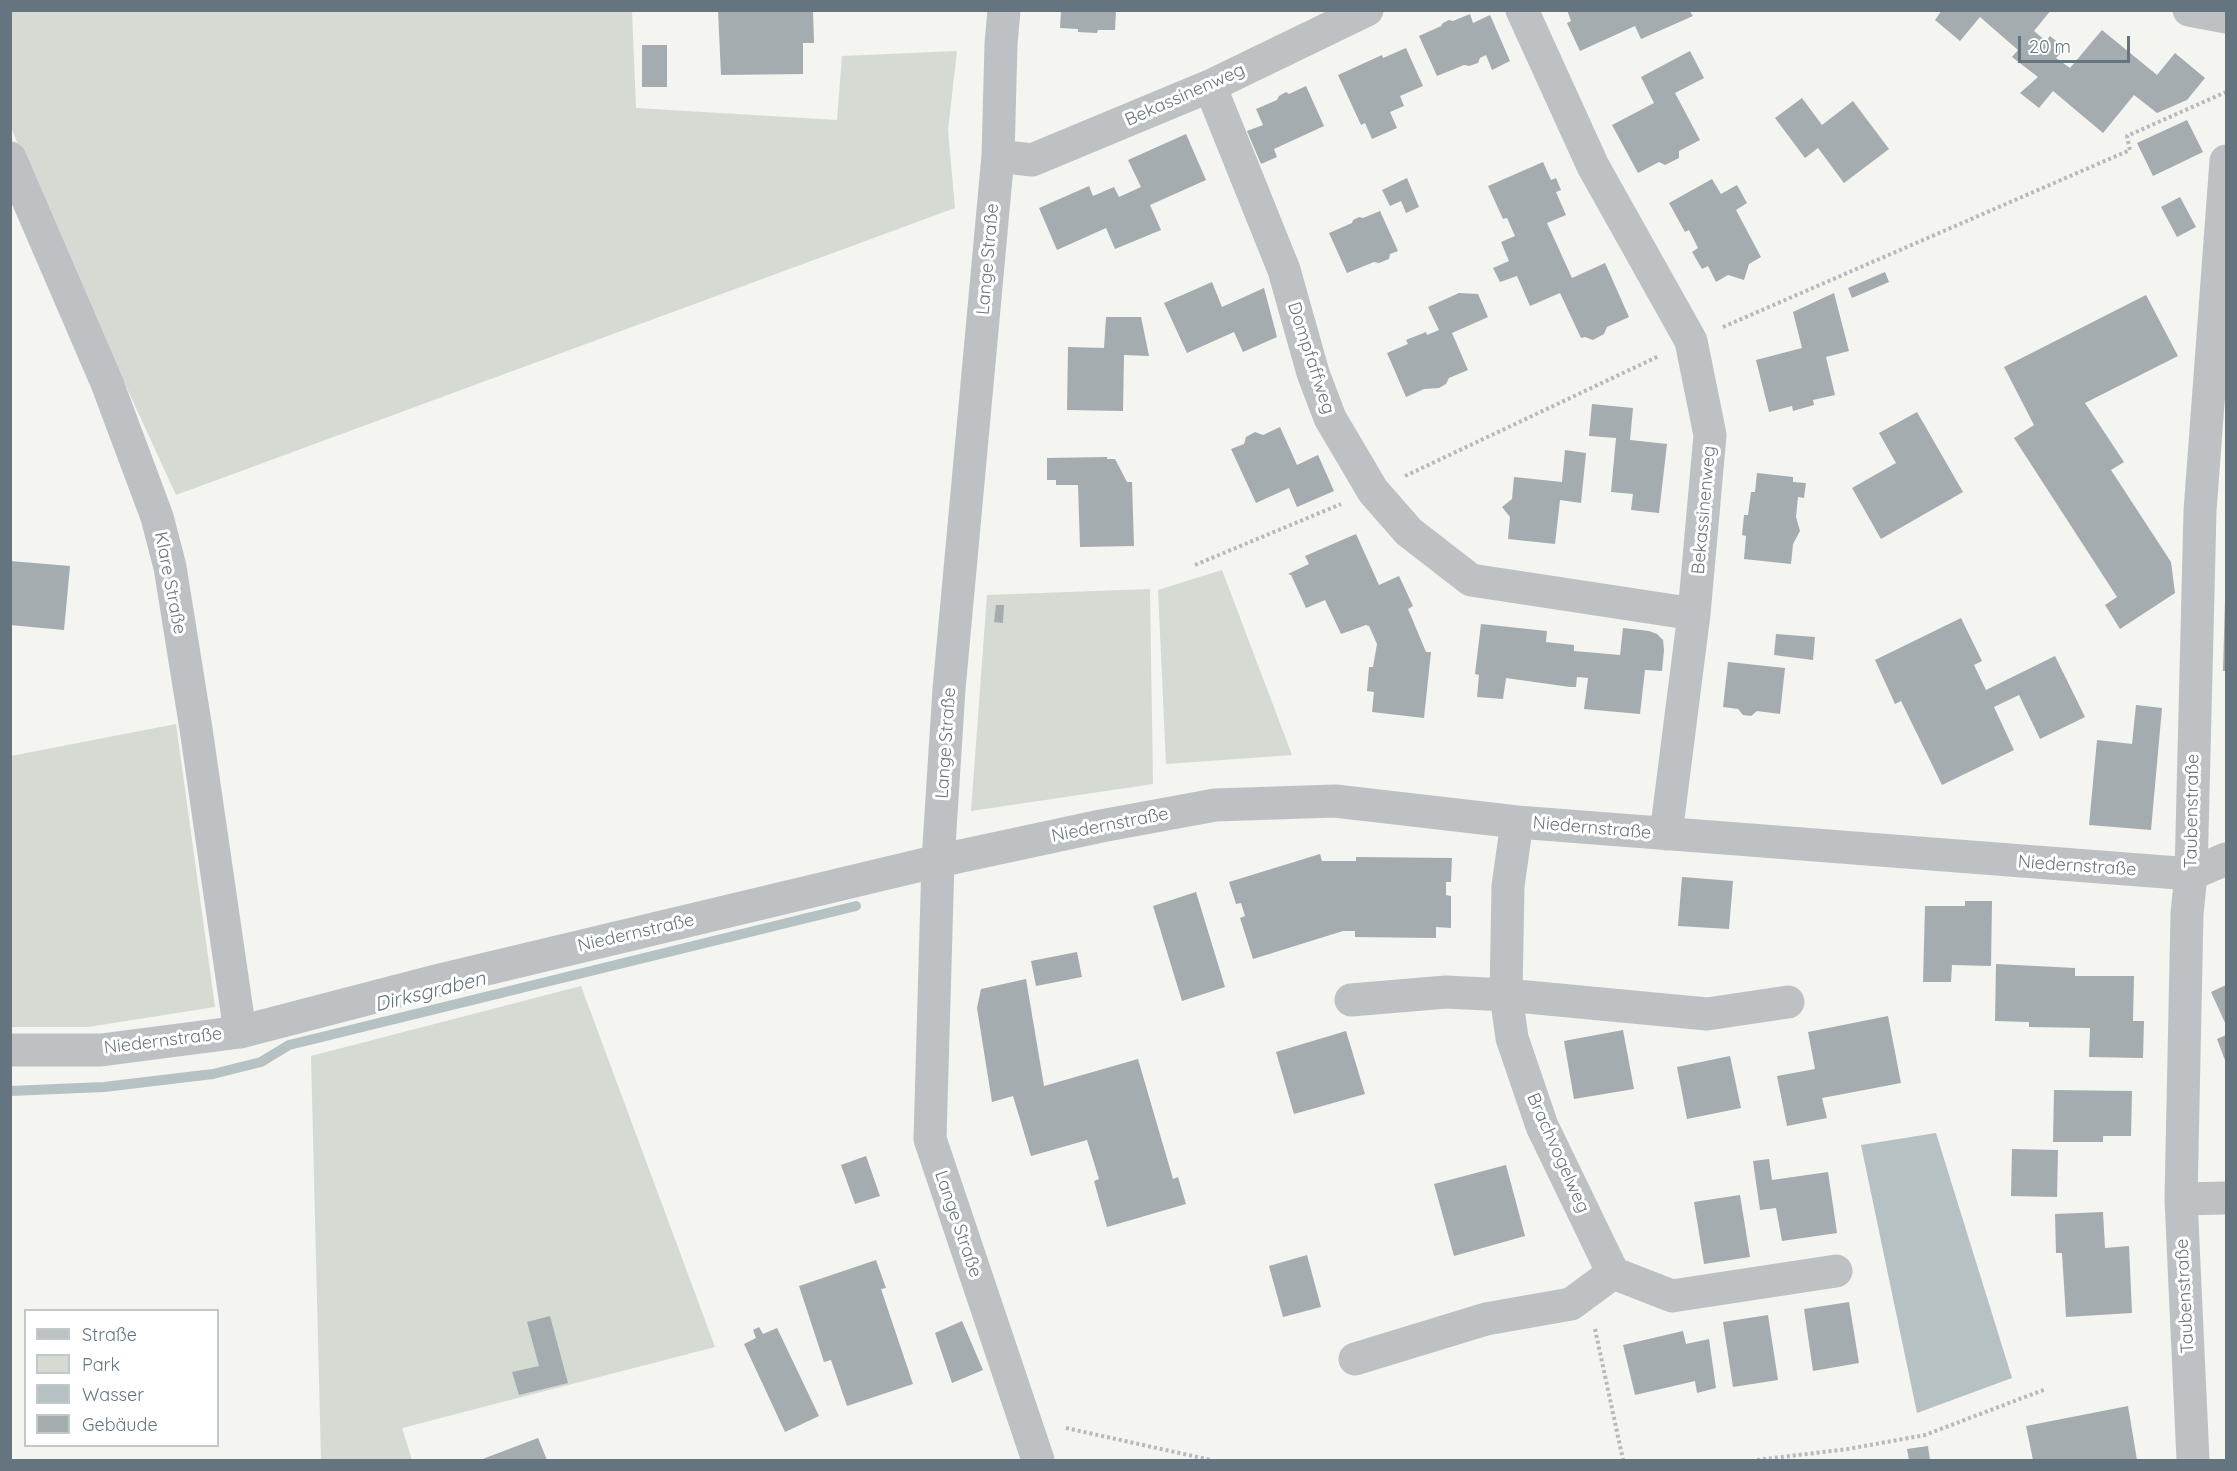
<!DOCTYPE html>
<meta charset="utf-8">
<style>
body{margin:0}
#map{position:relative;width:2237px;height:1471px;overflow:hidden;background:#f4f4f0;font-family:Quicksand,sans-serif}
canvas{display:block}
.frame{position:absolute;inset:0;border:12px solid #65757f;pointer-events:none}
.legend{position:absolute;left:24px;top:1309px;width:195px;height:138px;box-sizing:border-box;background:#fff;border:2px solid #c1c8cc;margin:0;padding:8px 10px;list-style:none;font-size:18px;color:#65757f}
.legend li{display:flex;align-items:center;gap:12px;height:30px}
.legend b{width:30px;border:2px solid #c1c8cc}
.scale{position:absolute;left:2018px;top:36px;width:112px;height:27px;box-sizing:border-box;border:3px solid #65757f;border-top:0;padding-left:8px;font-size:18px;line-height:21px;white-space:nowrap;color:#65757f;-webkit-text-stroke:4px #fff;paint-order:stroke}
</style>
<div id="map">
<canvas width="2237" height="1471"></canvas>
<div class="frame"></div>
<ul class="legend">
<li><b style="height:8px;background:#bdc1c4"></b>Straße</li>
<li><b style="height:16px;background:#d5dad2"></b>Park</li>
<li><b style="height:16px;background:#b6c1c4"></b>Wasser</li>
<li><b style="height:16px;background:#a4acb0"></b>Gebäude</li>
</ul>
<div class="scale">20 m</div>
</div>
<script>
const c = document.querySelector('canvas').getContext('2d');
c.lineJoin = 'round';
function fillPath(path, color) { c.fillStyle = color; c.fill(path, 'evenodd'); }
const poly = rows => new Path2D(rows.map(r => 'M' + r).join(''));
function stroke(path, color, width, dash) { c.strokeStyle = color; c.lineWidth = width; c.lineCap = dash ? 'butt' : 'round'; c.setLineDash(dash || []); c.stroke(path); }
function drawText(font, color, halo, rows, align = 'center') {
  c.font = font + ' Quicksand,sans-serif'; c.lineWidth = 6; c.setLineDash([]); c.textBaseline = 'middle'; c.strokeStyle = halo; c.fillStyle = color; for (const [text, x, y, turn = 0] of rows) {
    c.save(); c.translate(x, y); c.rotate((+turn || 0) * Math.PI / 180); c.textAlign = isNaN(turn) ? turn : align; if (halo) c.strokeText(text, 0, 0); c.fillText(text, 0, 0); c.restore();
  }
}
fillPath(poly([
 [11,11,632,11,636,108,837,120,842,56,957,51,948,130,955,208,176,495,35,188,11,127],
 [1222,570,1292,755,1166,764,1158,590],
 [1150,589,1153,784,971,811,987,595],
 [176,724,215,1007,88,1027,11,1027,11,756],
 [581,986,715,1347,402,1428,412,1460,321,1460,311,1056]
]), '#d5dad2');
fillPath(poly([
 [1936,1133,2012,1378,1917,1413,1861,1145]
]), '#b6c1c4');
stroke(poly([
 [10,1091,104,1087,213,1074,261,1062,289,1045,856,906]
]), '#b6c1c4', 10);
fillPath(poly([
 [718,10,813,10,814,43,803,43,803,74,721,75],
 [1061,10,1116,10,1115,30,1098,30,1097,33,1078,32,1078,29,1060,28],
 [1567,10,1689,10,1693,16,1641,39,1635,26,1580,51,1567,23,1571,21],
 [1942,10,2051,10,2034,31,2046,41,2050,36,2065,48,2056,58,2070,68,2102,30,2157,75,2175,53,2205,78,2187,100,2157,113,2134,95,2103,133,2053,91,2039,108,2020,93,2038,77,2012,57,2018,50,1980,17,1960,41,1935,20],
 [1470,14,1473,23,1490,15,1510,61,1492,70,1486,55,1480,58,1478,63,1469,66,1464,65,1437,76,1419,36,1441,26,1443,23,1449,20,1453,21],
 [642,45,667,45,667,87,642,87],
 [1406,48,1423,86,1400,96,1404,106,1390,112,1397,128,1372,139,1365,123,1361,125,1338,75,1382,55,1383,58],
 [1690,51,1704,78,1675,93,1700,140,1679,151,1679,158,1665,165,1659,162,1638,173,1612,125,1654,103,1641,77],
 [1306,86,1324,126,1274,149,1277,157,1261,164,1247,131,1263,125,1256,109,1277,100,1279,96,1286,92,1289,94],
 [1802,98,1822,125,1853,101,1889,149,1844,183,1818,148,1805,158,1775,118],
 [2187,120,2203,152,2153,176,2137,143],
 [1186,134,1206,180,1150,205,1161,230,1115,249,1106,228,1057,250,1039,208,1089,186,1093,196,1114,187,1119,197,1141,187,1128,160],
 [1543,162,1551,180,1556,178,1561,190,1556,192,1566,215,1547,223,1572,278,1605,263,1629,317,1607,327,1604,334,1593,340,1585,337,1581,338,1560,293,1530,306,1517,276,1500,282,1493,268,1509,261,1501,242,1515,236,1507,218,1503,219,1488,186],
 [1407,178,1419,207,1406,213,1401,201,1390,206,1382,190],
 [1712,179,1721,194,1737,185,1747,203,1736,210,1761,257,1749,264,1744,280,1728,275,1716,282,1708,266,1702,269,1692,252,1698,248,1689,230,1685,232,1669,203],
 [2180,197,2196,227,2177,237,2161,207],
 [1380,211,1398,251,1390,254,1389,259,1379,263,1374,262,1347,273,1329,233,1352,223,1353,220,1359,217,1363,218],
 [1885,272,1889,282,1852,298,1848,288],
 [1212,282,1222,307,1264,288,1277,337,1243,352,1234,332,1187,353,1164,303],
 [1459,293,1478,294,1488,317,1452,333,1468,370,1449,378,1446,384,1439,388,1424,389,1406,397,1387,353,1408,344,1406,340,1426,332,1427,335,1439,330,1428,307],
 [1834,293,1849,351,1826,357,1835,395,1813,400,1814,405,1793,411,1792,406,1769,412,1756,360,1802,348,1793,312],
 [2146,295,2178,356,2085,403,2124,462,2111,470,2171,562,2175,593,2120,629,2105,605,2117,597,2014,438,2034,425,2004,367],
 [1106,317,1141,317,1149,356,1124,355,1123,411,1067,410,1068,347,1104,348],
 [1592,404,1633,408,1630,440,1667,444,1659,513,1631,510,1633,494,1611,492,1616,438,1589,436],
 [1917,412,1963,492,1881,539,1852,488,1896,463,1879,433],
 [1280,427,1297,465,1318,455,1334,491,1297,507,1289,488,1256,503,1231,449,1244,444,1246,437,1255,432,1263,435],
 [1565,450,1586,453,1581,503,1560,500,1555,544,1508,539,1510,517,1502,507,1512,499,1514,477,1562,482],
 [1107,457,1107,459,1115,459,1127,482,1132,482,1134,546,1080,547,1078,485,1056,485,1056,480,1047,480,1047,458],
 [1757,473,1793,477,1793,482,1806,483,1804,498,1798,497,1796,517,1800,531,1793,544,1791,564,1744,559,1746,536,1742,535,1744,515,1748,515,1751,492,1755,492],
 [1356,534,1379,585,1399,576,1413,606,1408,609,1426,652,1431,652,1424,718,1372,712,1374,692,1367,691,1369,667,1373,667,1377,644,1369,626,1366,625,1341,634,1325,600,1306,608,1291,575,1288,574,1309,564,1305,556],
 [10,561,70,566,64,630,10,625],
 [2225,600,2226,600,2226,671,2223,671],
 [996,605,1004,605,1003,623,994,622],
 [1961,618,1982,661,1974,665,1986,690,2055,656,2085,717,2040,739,2019,695,1994,707,2014,750,1942,785,1901,701,1895,704,1875,660],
 [1481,624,1547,631,1546,642,1574,645,1574,651,1620,655,1623,628,1649,631,1657,634,1663,640,1664,650,1662,671,1645,670,1640,714,1584,709,1588,678,1577,677,1576,687,1570,687,1506,678,1503,699,1477,697,1479,675,1475,674],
 [1776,634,1815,637,1813,660,1774,655],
 [1728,662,1785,668,1780,714,1757,711,1751,716,1743,715,1738,709,1723,707],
 [2136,705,2162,708,2151,830,2089,825,2097,740,2132,744],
 [1320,854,1322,861,1356,861,1356,857,1452,858,1451,882,1446,882,1446,895,1451,896,1451,928,1436,927,1436,938,1355,937,1355,931,1343,931,1253,959,1240,918,1245,916,1241,903,1236,904,1229,882],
 [1682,877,1733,881,1729,929,1678,926],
 [1196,892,1225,987,1182,1001,1153,906],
 [1965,901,1992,901,1991,966,1952,965,1951,982,1923,982,1925,906,1965,906],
 [1077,952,1082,977,1036,986,1031,961],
 [1996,964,2075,968,2075,976,2134,976,2133,1021,2144,1021,2143,1058,2089,1057,2090,1028,2029,1027,2029,1022,1995,1021],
 [1026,979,1044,1086,1138,1059,1173,1179,1178,1177,1186,1204,1107,1227,1094,1181,1099,1179,1087,1140,1031,1156,1013,1096,992,1102,977,1008,981,989],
 [2226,985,2226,1025,2211,992],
 [1888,1016,1901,1083,1822,1098,1827,1118,1787,1126,1777,1076,1815,1069,1808,1032],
 [1623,1030,1634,1089,1574,1099,1564,1041],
 [1346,1031,1365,1094,1294,1114,1276,1052],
 [2226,1035,2226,1063,2217,1039],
 [1730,1056,1741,1108,1687,1119,1677,1067],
 [2054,1090,2132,1091,2131,1136,2103,1136,2103,1142,2053,1142],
 [2012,1149,2058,1150,2057,1197,2011,1196],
 [866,1156,880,1196,855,1204,841,1165],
 [1769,1159,1772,1180,1828,1172,1837,1233,1782,1241,1776,1208,1760,1210,1753,1161],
 [1506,1165,1525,1236,1454,1256,1434,1184],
 [1740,1195,1750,1257,1704,1264,1694,1202],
 [2103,1212,2105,1248,2129,1246,2132,1313,2066,1317,2062,1253,2056,1253,2055,1214],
 [1307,1255,1321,1307,1283,1317,1269,1266],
 [876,1260,886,1288,881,1289,913,1384,847,1406,831,1360,824,1362,799,1286],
 [1849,1302,1859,1363,1813,1371,1804,1309],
 [1768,1315,1778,1380,1733,1387,1723,1322],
 [550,1316,568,1383,519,1395,512,1372,539,1366,527,1322],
 [962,1321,983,1370,952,1383,935,1333],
 [759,1327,763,1334,777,1328,819,1416,785,1432,744,1344,756,1338,753,1330],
 [1683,1331,1686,1344,1709,1339,1716,1388,1697,1393,1695,1381,1635,1395,1623,1345],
 [2128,1406,2137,1460,2033,1460,2026,1426],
 [538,1438,547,1460,480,1460],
 [1928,1446,1930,1460,1909,1460,1907,1449]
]), '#a4acb0');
stroke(poly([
 [1723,327,2130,150,2127,136,2226,92],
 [1405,476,1659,356],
 [1195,565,1341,504],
 [1595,1329,1623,1460],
 [1066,1428,1211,1460],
 [1757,1460,1848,1449,1925,1435,2046,1389]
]), '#b7babc', 4, [3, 3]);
stroke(poly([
 [1004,10,1001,44,998,156,949,689,938,861,930,1139,1038,1460],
 [1522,10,1593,166,1691,341,1710,435,1694,614,1666,834],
 [2189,10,2226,17],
 [1210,86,1284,270,1313,373,1330,418,1373,491,1409,532,1471,580,1694,614],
 [998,156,1032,160,1210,86,1367,10],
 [10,158,107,383,157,517,170,567,196,729,240,1032],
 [1517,822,1508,886,1506,995,1512,1038,1542,1126,1613,1273,1672,1296,1836,1271],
 [1351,1000,1446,992,1506,995,1707,1014,1788,1002],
 [10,1050,101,1050,240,1032,436,981,938,861,1101,826,1215,805,1335,801,1517,822,2191,874,2226,859],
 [2181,1199,2226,1198],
 [1355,1359,1486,1319,1571,1304,1613,1273],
 [2193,1460,2181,1199,2187,914,2191,874,2200,511,2226,161]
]), '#bdc1c4', 33);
drawText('18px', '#65757f', '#fff', [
 ["Bekassinenweg",1185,95,-24],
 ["Lange Straße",988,259,-85],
 ["Dompfaffweg",1311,358,72],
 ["Bekassinenweg",1704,510,-85],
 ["Klare Straße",170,583,79],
 ["Lange Straße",946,743,-86],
 ["Taubenstraße",2192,811,-89],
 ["Niedernstraße",1110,825,-11],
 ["Niedernstraße",1592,828,5],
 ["Niedernstraße",2077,866,4],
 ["Niedernstraße",636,933,-13],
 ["Niedernstraße",163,1041,-7],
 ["Brachvogelweg",1558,1153,66],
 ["Lange Straße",958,1224,71],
 ["Taubenstraße",2185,1296,-93]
]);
drawText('italic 20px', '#61767c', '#fff', [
 ["Dirksgraben",430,992,-14]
]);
</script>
